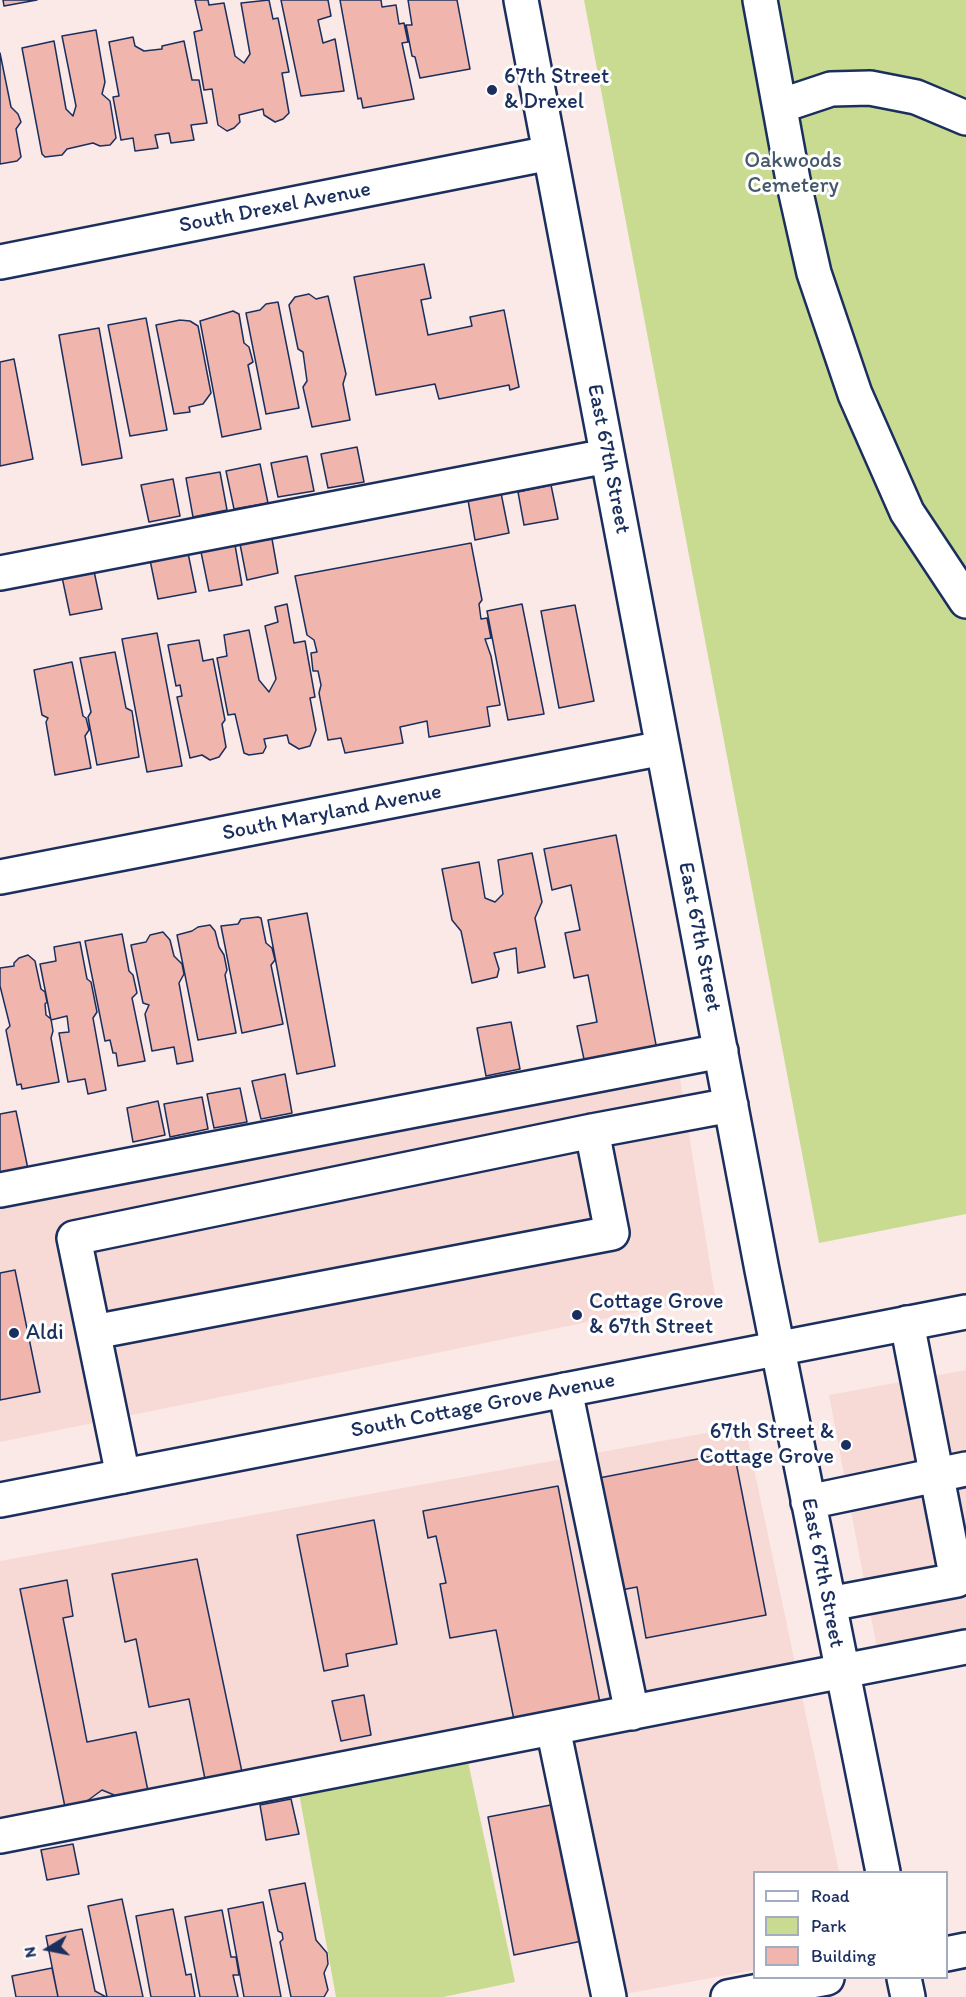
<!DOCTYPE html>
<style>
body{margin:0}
#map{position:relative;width:966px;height:1997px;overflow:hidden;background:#fae9e6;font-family:Itim,sans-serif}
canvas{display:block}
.legend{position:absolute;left:753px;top:1871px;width:195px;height:108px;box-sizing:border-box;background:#fff;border:2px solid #a4acbf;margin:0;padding:8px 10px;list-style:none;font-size:18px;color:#1b2f5e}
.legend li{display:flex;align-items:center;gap:12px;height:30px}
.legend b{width:30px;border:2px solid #a4acbf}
.north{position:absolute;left:18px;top:1919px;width:60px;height:60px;-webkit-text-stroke:4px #fff;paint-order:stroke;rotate:260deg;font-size:16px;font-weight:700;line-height:24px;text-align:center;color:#1b2f5e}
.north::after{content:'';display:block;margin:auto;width:21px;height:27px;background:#1b2f5e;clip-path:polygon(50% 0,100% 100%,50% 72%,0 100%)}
</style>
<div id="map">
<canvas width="966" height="1997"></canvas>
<ul class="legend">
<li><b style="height:8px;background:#fff"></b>Road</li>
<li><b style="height:16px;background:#c8db90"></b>Park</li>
<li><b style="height:16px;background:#f0b6ad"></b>Building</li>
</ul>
<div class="north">N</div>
</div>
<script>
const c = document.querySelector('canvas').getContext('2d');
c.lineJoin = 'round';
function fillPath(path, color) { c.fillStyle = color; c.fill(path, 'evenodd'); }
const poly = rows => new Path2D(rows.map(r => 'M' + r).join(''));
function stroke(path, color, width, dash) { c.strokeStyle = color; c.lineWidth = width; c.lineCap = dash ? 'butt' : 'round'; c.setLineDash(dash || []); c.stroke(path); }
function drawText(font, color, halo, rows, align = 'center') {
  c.font = font + ' Itim,sans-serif'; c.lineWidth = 6; c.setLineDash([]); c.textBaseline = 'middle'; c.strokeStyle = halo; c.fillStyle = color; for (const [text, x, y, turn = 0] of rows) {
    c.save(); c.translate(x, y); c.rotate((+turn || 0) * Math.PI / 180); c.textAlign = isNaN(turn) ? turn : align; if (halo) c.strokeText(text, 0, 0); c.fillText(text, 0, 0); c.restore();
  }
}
fillPath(poly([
 [677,1060,715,1296,0,1442,0,1190],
 [966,1370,966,1647,880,1664,829,1395],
 [745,1426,839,1872,754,1872,754,1970,609,1997,552,1728,0,1836,0,1561]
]), '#f7dad5');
fillPath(poly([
 [584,0,966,0,966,1214,819,1243],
 [467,1757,515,1982,443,1997,336,1997,299,1793]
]), '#c8db90');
const building = poly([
 [3,0,37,0,4,6,3,0],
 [195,0,208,0,209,5,224,3,235,56,244,63,250,54,241,3,269,0,273,19,278,18,289,72,282,73,289,113,283,119,275,122,264,115,263,109,239,115,240,122,234,128,227,131,218,125,212,89,204,90,194,32,202,30,195,0],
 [281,0,328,0,331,16,318,20,323,43,335,39,344,91,301,96,281,0],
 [340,0,381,0,382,7,396,5,399,24,404,23,408,42,402,43,414,99,363,108,361,98,358,99,340,0],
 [408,0,457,0,470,69,420,78,415,57,412,56,406,25,412,25,408,0],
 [96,30,105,82,102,94,110,101,116,138,110,145,100,146,93,143,67,149,62,155,45,157,42,154,22,48,54,41,66,109,73,116,76,106,62,36,96,30],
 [133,37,135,46,144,51,162,49,162,46,184,41,192,80,199,80,207,123,191,125,194,140,171,143,169,133,155,135,158,148,135,151,133,138,121,140,113,97,119,96,109,42,133,37],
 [0,53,11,107,18,114,21,122,16,129,21,157,17,161,0,164,0,53],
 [424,264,431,298,421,300,428,335,472,326,470,317,504,310,519,387,510,390,509,385,439,399,435,384,376,395,354,277,424,264],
 [309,294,316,299,328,296,346,374,343,384,350,420,312,427,303,387,307,381,303,352,298,349,289,305,295,297,309,294],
 [278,302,299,408,266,414,246,313,260,310,266,304,278,302],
 [233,311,239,314,244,343,249,347,253,362,248,365,261,429,222,437,200,321,233,311],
 [146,318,167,430,130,436,108,325,146,318],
 [180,320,190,321,198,326,211,393,203,404,189,407,190,412,174,414,156,325,180,320],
 [99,328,122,458,82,465,59,335,99,328],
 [14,359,33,459,0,466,0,362,14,359],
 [357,447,364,482,328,488,321,454,357,447],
 [307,456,314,491,278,497,271,463,307,456],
 [260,464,268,503,234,509,226,471,260,464],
 [220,472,227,510,193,517,186,478,220,472],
 [173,479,180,516,149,522,141,485,173,479],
 [551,485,558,519,524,525,518,492,551,485],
 [501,493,509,533,475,540,468,500,501,493],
 [272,539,278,573,247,580,240,544,272,539],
 [471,543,482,600,479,604,481,619,487,618,491,638,485,639,491,656,500,705,487,707,490,726,429,737,427,721,400,727,403,743,345,753,341,738,328,740,319,693,321,685,318,671,313,671,311,653,317,652,314,640,307,635,295,576,471,543],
 [235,545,242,585,209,591,201,552,235,545],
 [188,553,196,592,158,599,150,560,188,553],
 [94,571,102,609,70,615,62,577,94,571],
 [287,604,294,643,305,641,315,697,310,698,316,730,310,746,299,749,289,743,287,735,264,739,266,747,263,753,249,755,244,753,235,714,228,715,217,658,227,656,224,635,249,630,259,680,269,692,276,679,265,626,278,622,275,607,287,604],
 [522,604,544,714,508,720,487,611,522,604],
 [575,605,594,701,559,708,541,611,575,605],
 [157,633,182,766,147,772,122,639,157,633],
 [199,640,203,661,213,659,225,720,222,724,226,747,219,757,210,760,202,755,190,758,177,697,182,696,180,685,176,686,168,645,199,640],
 [115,652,126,708,132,711,139,757,97,765,88,717,91,712,80,658,115,652],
 [72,662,83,716,86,718,89,730,85,736,91,768,55,775,46,722,48,718,42,715,34,670,72,662],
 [616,835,657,1050,585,1064,577,1026,597,1022,588,975,574,978,565,933,580,930,571,885,552,890,544,849,616,835],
 [532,853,542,902,535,918,545,967,518,973,516,948,494,953,499,969,497,977,472,983,461,931,452,920,442,869,479,862,485,898,495,902,503,894,498,860,532,853],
 [307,913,335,1066,297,1074,268,920,307,913],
 [258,917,261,918,266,943,272,948,275,960,271,965,283,1024,242,1033,221,926,238,924,241,919,258,917],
 [210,925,215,931,219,947,224,955,227,970,225,975,236,1033,198,1040,177,935,192,931,198,927,210,925],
 [163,932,170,940,174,956,182,964,184,974,179,983,193,1061,177,1064,174,1047,152,1051,145,1014,149,1005,143,1003,131,945,146,942,150,935,163,932],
 [122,934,129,971,133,975,137,993,132,998,145,1061,118,1066,116,1053,113,1053,110,1040,105,1041,85,941,122,934],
 [80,942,87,979,91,982,97,1012,93,1018,106,1090,88,1094,85,1079,68,1082,59,1033,69,1032,67,1016,51,1020,40,964,56,961,54,947,80,942],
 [28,955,35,961,41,989,45,992,47,1002,45,1004,46,1015,51,1019,53,1031,51,1038,59,1082,22,1089,21,1084,17,1085,6,1030,10,1026,0,986,0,968,14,966,14,963,19,958,28,955],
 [511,1022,520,1069,486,1076,477,1028,511,1022],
 [285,1074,292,1113,261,1119,252,1081,285,1074],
 [240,1088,247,1122,214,1128,207,1094,240,1088],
 [202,1097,208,1129,170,1137,164,1104,202,1097],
 [158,1101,165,1135,133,1142,127,1108,158,1101],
 [16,1111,28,1169,0,1174,0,1114,16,1111],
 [15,1270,40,1392,0,1400,0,1273,15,1270],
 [734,1452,766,1615,646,1638,637,1587,621,1590,599,1478,734,1452],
 [558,1486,600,1703,514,1720,496,1630,450,1638,440,1584,446,1583,436,1536,428,1538,423,1511,558,1486],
 [374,1520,397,1644,346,1654,348,1666,324,1671,297,1535,374,1520],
 [197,1559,242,1772,205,1779,189,1699,149,1707,136,1639,125,1642,112,1574,197,1559],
 [67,1580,73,1616,63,1618,87,1742,136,1732,148,1791,119,1797,102,1790,83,1804,65,1807,20,1589,67,1580],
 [364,1695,371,1735,341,1741,332,1701,364,1695],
 [291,1799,299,1834,266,1840,260,1805,291,1799],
 [556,1804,582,1941,514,1955,488,1817,556,1804],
 [73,1844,79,1874,47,1880,41,1850,73,1844],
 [305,1883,316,1940,327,1953,328,1964,324,1973,328,1990,324,1997,291,1997,280,1942,283,1939,282,1933,278,1931,269,1890,305,1883],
 [122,1899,143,1997,107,1997,88,1906,122,1899],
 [263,1902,281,1997,244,1997,228,1909,263,1902],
 [173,1909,186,1975,191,1974,195,1997,151,1997,136,1916,173,1909],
 [222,1910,231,1957,236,1957,239,1975,233,1975,238,1997,200,1997,185,1917,222,1910],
 [82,1929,95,1991,106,1997,58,1997,46,1936,82,1929],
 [52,1968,58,1997,16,1997,12,1976,52,1968]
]);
fillPath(building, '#f0b6ad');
stroke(building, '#1b2f5e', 1.5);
const minor = poly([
 [521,0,762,1270,883,1872],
 [760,0,793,180,814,273,855,394,907,512,966,601],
 [780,106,831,89,870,88,916,97,966,118],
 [0,262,550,153],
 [0,573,607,456],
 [0,877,663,748],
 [0,1190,721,1051],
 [94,1332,612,1233,592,1131],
 [565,1390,632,1713],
 [123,1476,74,1238,592,1131,731,1105],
 [808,1502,966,1469],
 [829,1604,957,1580,907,1323],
 [553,1728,609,1997],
 [0,1836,966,1647],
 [946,1954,966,1950],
 [904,1978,908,1997],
 [728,1997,827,1978]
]);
const major = poly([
 [0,1500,966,1312]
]);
stroke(minor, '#1b2f5e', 38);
stroke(major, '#1b2f5e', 38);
stroke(minor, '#fff', 33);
stroke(major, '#fff', 33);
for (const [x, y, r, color] of [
 [492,90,6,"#1b2f5e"],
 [577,1315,6,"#1b2f5e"],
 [14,1333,6,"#1b2f5e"],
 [846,1445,6,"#1b2f5e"]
]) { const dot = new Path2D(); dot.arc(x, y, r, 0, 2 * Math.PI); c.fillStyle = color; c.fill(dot); stroke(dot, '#fff', 2); }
drawText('22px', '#1b2f5e', '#fff', [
 ["67th Street",504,77],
 ["& Drexel",504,102],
 ["Cottage Grove",589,1302],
 ["& 67th Street",589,1327],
 ["Aldi",26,1333],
 ["67th Street &",834,1432,"right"],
 ["Cottage Grove",834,1457,"right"]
], 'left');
drawText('22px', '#465a6a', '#fff', [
 ["Oakwoods",793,161],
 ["Cemetery",793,186]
]);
drawText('22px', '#1b2f5e', '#fff', [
 ["South Drexel Avenue",275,208,-11],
 ["East 67th Street",608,459,79],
 ["South Maryland Avenue",332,813,-11],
 ["East 67th Street",699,937,79],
 ["South Cottage Grove Avenue",483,1406,-11],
 ["East 67th Street",822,1573,79]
]);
</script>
